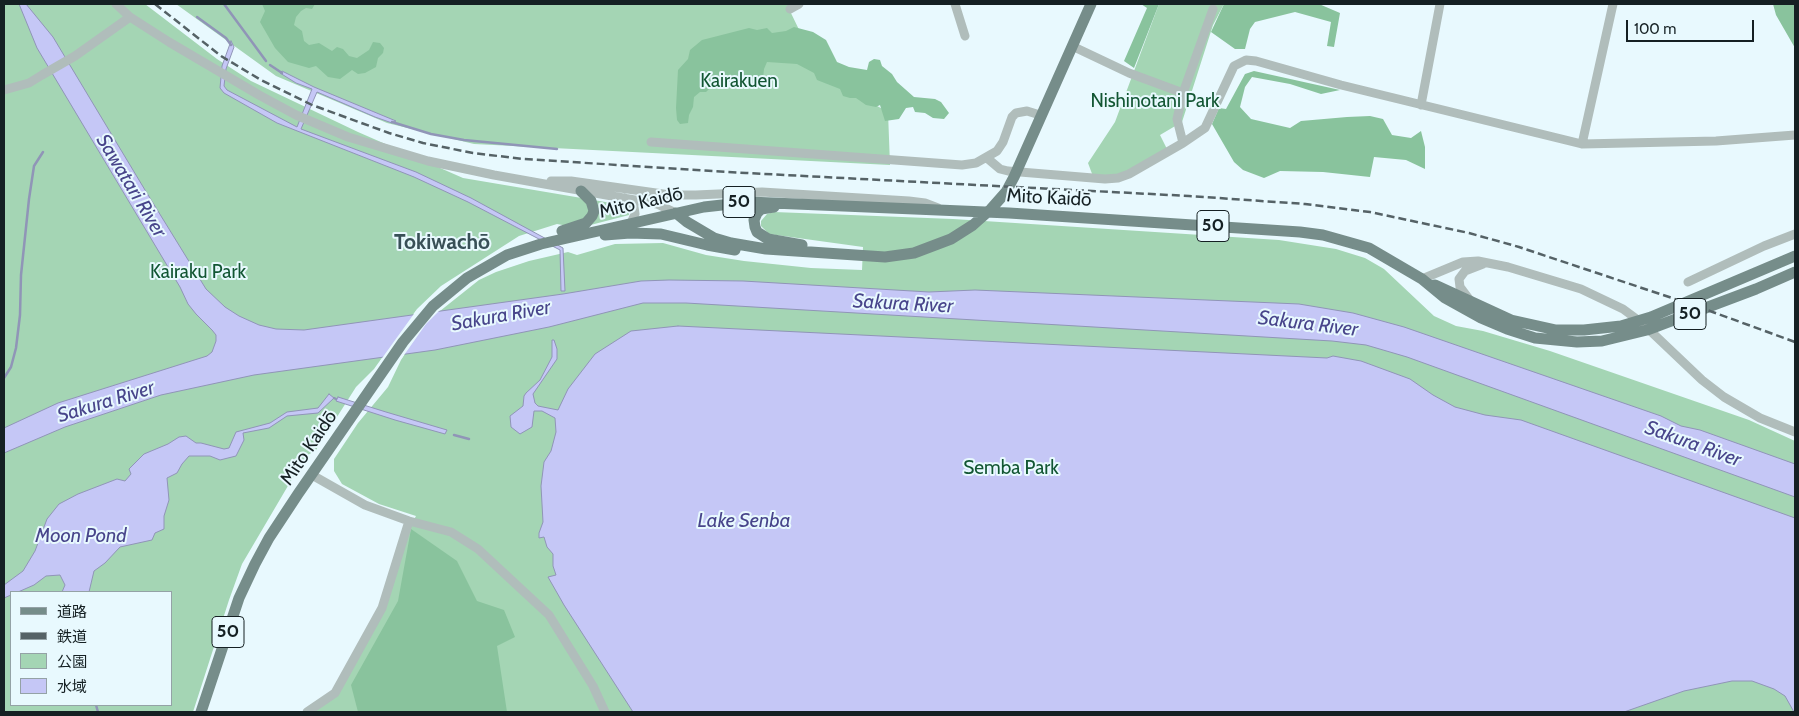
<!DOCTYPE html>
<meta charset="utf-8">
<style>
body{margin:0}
#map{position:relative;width:1799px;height:716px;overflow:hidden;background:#e8f9fe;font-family:Cabin,"Noto Sans JP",sans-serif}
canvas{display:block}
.frame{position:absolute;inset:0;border:5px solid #152023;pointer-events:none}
.legend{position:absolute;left:10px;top:591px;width:162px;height:115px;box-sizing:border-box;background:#e8f9fe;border:1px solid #94a2a6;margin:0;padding:6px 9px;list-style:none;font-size:15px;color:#152023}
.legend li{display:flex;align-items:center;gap:10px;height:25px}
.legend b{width:25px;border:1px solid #94a2a6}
.scale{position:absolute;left:1626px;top:20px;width:128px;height:22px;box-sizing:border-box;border:2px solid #152023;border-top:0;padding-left:6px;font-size:15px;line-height:18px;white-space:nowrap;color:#152023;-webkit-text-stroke:4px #e8f9fe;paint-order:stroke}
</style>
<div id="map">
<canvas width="1799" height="716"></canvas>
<div class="frame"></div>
<ul class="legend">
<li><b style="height:6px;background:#768d8a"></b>道路</li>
<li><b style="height:6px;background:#556266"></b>鉄道</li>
<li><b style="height:14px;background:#a4d5b4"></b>公園</li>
<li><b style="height:14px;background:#c5c7f6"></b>水域</li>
</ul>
<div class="scale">100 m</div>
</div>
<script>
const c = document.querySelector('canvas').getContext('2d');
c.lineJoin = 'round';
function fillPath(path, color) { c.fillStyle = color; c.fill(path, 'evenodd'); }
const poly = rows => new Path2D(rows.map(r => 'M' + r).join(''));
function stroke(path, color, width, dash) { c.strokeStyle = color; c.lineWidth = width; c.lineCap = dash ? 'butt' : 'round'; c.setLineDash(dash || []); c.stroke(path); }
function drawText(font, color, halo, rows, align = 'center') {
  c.font = font + ' Cabin,sans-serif'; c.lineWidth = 4; c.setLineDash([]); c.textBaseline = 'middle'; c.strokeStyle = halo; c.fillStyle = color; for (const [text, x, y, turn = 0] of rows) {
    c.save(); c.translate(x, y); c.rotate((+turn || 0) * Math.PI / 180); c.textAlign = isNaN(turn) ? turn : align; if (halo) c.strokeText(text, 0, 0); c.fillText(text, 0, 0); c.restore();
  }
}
fillPath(poly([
 [4,4,145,4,217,59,251,81,358,132,463,178,629,206,629,215,579,228,557,224,519,236,441,286,417,309,374,369,356,387,316,450,308,455,292,479,242,564,229,600,193,712,4,712],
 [11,592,171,592,171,705,11,705],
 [176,4,797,4,789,9,821,75,888,112,890,165,474,144,387,123,276,76],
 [1159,4,1224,4,1213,25,1182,122,1160,135,1168,151,1129,174,1094,179,1088,163,1115,122],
 [774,212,953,219,1279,240,1336,249,1365,258,1384,269,1434,316,1456,326,1483,331,1550,351,1749,420,1795,441,1795,712,307,712,335,693,382,608,410,527,416,516,379,504,342,484,334,471,334,459,358,423,388,387,401,360,413,341,435,315,479,280,496,272,529,261,568,252,577,255,615,244,663,243,706,255,744,261,811,268,862,270,863,247,769,234,761,226,761,221,767,214]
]), '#a4d5b4');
fillPath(poly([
 [262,4,315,4,312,9,306,8,301,11,296,17,294,25,302,31,304,41,309,45,319,43,332,51,337,47,343,49,349,56,357,58,369,50,373,42,380,43,384,48,383,53,378,58,376,67,365,73,358,74,352,70,340,79,328,77,316,66,309,68,288,62,275,48,260,22,265,11],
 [1141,4,1159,4,1134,68,1124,61,1147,8],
 [1224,4,1319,4,1340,13,1334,47,1327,46,1331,22,1295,12,1255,22,1250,29,1245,49,1235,49,1211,32],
 [1773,4,1795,4,1795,48,1776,15],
 [794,27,813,32,826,40,837,62,849,67,867,70,869,62,874,59,880,60,882,66,892,74,897,82,914,97,935,99,941,102,949,113,944,119,933,118,925,113,915,112,913,107,906,108,899,119,885,121,880,105,876,107,866,105,856,98,850,98,843,96,840,89,817,80,814,73,797,64,767,62,764,69,763,79,752,88,727,86,711,87,706,92,700,92,694,97,693,107,689,115,688,123,680,124,677,120,676,108,678,70,688,59,690,50,702,40,749,28,757,30,767,28,772,33,786,31],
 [1254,71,1340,90,1321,94,1290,84,1252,77,1245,87,1240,107,1251,119,1290,128,1301,121,1347,117,1370,116,1383,119,1392,135,1411,138,1421,131,1425,147,1425,169,1406,160,1374,157,1370,177,1323,172,1280,171,1264,178,1243,170,1234,162,1212,124,1219,108,1226,109,1245,74],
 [411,529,457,561,477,601,504,610,515,637,497,646,507,712,358,712,351,685,398,601]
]), '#89c39d');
const water = poly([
 [19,4,26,4,53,37,145,190,206,289,225,307,239,316,259,325,276,329,304,330,563,294,641,281,669,280,743,281,929,292,975,290,1299,304,1353,313,1404,327,1661,416,1681,426,1700,430,1795,464,1795,497,1407,357,1366,345,1332,341,686,303,643,303,549,327,435,350,254,375,161,395,65,427,4,453,4,428,58,403,207,356,212,352,216,341,216,335,212,330,196,314,188,304,180,287,37,48,19,4],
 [231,41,234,47,226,69,224,86,227,90,297,127,312,89,296,83,280,73,282,71,314,87,396,121,392,123,375,117,317,92,301,129,416,172,471,198,563,248,565,291,561,291,560,250,468,202,414,177,277,123,224,93,220,88,222,66,231,41],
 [678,326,1327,358,1333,356,1361,361,1410,379,1433,395,1455,407,1485,415,1521,420,1795,518,1795,712,1794,712,1785,696,1774,689,1752,681,1732,681,1684,691,1624,712,633,712,564,605,548,577,556,575,553,566,553,554,547,547,544,537,539,538,539,533,543,522,541,486,544,462,551,451,556,432,555,418,542,411,534,411,532,427,520,434,511,427,510,416,523,406,524,396,526,393,540,380,552,357,552,340,554,340,557,349,557,359,533,394,535,403,538,406,558,410,568,389,595,354,631,331,678,326],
 [329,394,334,398,318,413,287,416,269,428,243,433,244,440,236,456,220,460,210,456,189,456,182,464,177,473,167,478,169,500,164,516,164,529,155,533,152,540,120,547,105,563,94,571,89,592,62,592,65,585,60,575,46,576,34,585,18,592,11,592,11,595,4,598,4,585,23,571,35,551,47,519,59,504,78,494,117,479,125,481,131,474,129,469,144,454,168,444,179,437,186,436,196,443,201,443,224,449,229,448,236,432,270,423,287,412,318,408,329,394],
 [338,397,386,412,447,430,445,434,395,420,336,401,338,397]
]);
fillPath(water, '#c5c7f6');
stroke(water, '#9095b7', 1);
fillPath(poly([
 [442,308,426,324,402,358,380,361,416,311]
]), '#e8f9fe');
stroke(poly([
 [224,4,266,61],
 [197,17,226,38,231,45],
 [270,65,282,73],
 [392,122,431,134,464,140,557,149],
 [4,378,11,367,16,348,20,315,21,275,29,199,34,166,43,152],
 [334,398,336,399],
 [454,435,469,439],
 [96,705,98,712]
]), '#9095b7', 2.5);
stroke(poly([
 [116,4,130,17,169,42,259,95,296,115,348,137,428,161,494,175,657,204,676,213],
 [955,4,965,36],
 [790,9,799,4],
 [1072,46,1129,73,1183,93],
 [4,90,29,83,42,75,75,56,130,17],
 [1421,105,1440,4],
 [651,142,962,165,976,163,997,151,1003,142,1012,117,1016,113,1027,111,1040,115],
 [1183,143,1177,119,1183,93,1213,9],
 [1582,144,1613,4],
 [987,158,1000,169,1008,171,1105,179,1118,178,1129,174,1183,143,1205,128,1234,66,1246,60,1256,61,1341,85,1582,144,1716,141,1795,135],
 [551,181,571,181,670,195,696,195,762,192,909,201,925,203,938,208],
 [625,198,632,203,634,207,635,214,631,223],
 [1422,279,1463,262,1478,261,1508,267,1581,289,1623,309,1642,323,1702,380,1724,397,1760,418,1795,432],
 [1688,282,1764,246,1795,234],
 [1469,299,1460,287,1459,279,1465,271,1483,264],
 [312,475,365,505,409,521,451,532,478,549,549,615,593,686,605,712],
 [307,712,335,693,382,608,409,521]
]), '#b0bdbb', 9);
stroke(poly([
 [774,207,761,209,757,213,754,220,755,227,757,232,768,239,802,245],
 [676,213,687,222,714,238,731,243,766,249,885,257,914,253,951,239,973,225,991,209,1006,192,1014,177,1091,4],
 [562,231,586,223,592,216,594,211,591,201,581,191],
 [605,235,630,233,661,234,707,245,735,250],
 [1435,285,1511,320,1556,330,1584,330,1621,326,1651,317,1795,256],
 [201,712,239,598,255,564,269,538,298,494,403,342,433,306,467,278,507,255,541,244,704,207,749,202,1009,213,1300,232,1323,235,1369,248,1422,279,1445,298,1481,318,1507,329,1535,338,1577,342,1602,341,1647,330,1756,289,1795,272]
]), '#768d8a', 11);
stroke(poly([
 [155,4,221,56,261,80,312,105,389,133,423,143,473,153,523,159,746,173,1189,196,1305,204,1370,212,1469,233,1519,247,1699,307,1795,342]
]), '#556266', 2.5, [8, 4]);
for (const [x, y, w] of [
 [739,202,32],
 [1213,226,32],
 [1690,314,32],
 [228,632,32]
]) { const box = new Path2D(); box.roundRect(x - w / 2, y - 15.5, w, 31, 4); c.fillStyle = '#e8f9fe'; c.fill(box); stroke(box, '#152023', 1); }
drawText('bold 18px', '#152023', null, [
 ["50",739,202],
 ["50",1213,226],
 ["50",1690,314],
 ["50",228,632]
]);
drawText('19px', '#125633', '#e8f9fe', [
 ["Kairakuen",739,81],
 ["Nishinotani Park",1155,101],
 ["Kairaku Park",198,272],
 ["Semba Park",1011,468]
]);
drawText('19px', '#152023', '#e8f9fe', [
 ["Mito Kaidō",1049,198,3],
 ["Mito Kaidō",641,203,-13],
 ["Mito Kaidō",309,448,-56]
]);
drawText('italic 20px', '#48458b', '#e8f9fe', [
 ["Sawatari River",131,186,59],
 ["Sakura River",903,304,3],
 ["Sakura River",501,316,-10],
 ["Sakura River",1308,324,7],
 ["Sakura River",106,402,-17],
 ["Sakura River",1693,444,20],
 ["Lake Senba",744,521],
 ["Moon Pond",81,536]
]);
drawText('bold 21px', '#385057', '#e8f9fe', [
 ["Tokiwachō",442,243]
]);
</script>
